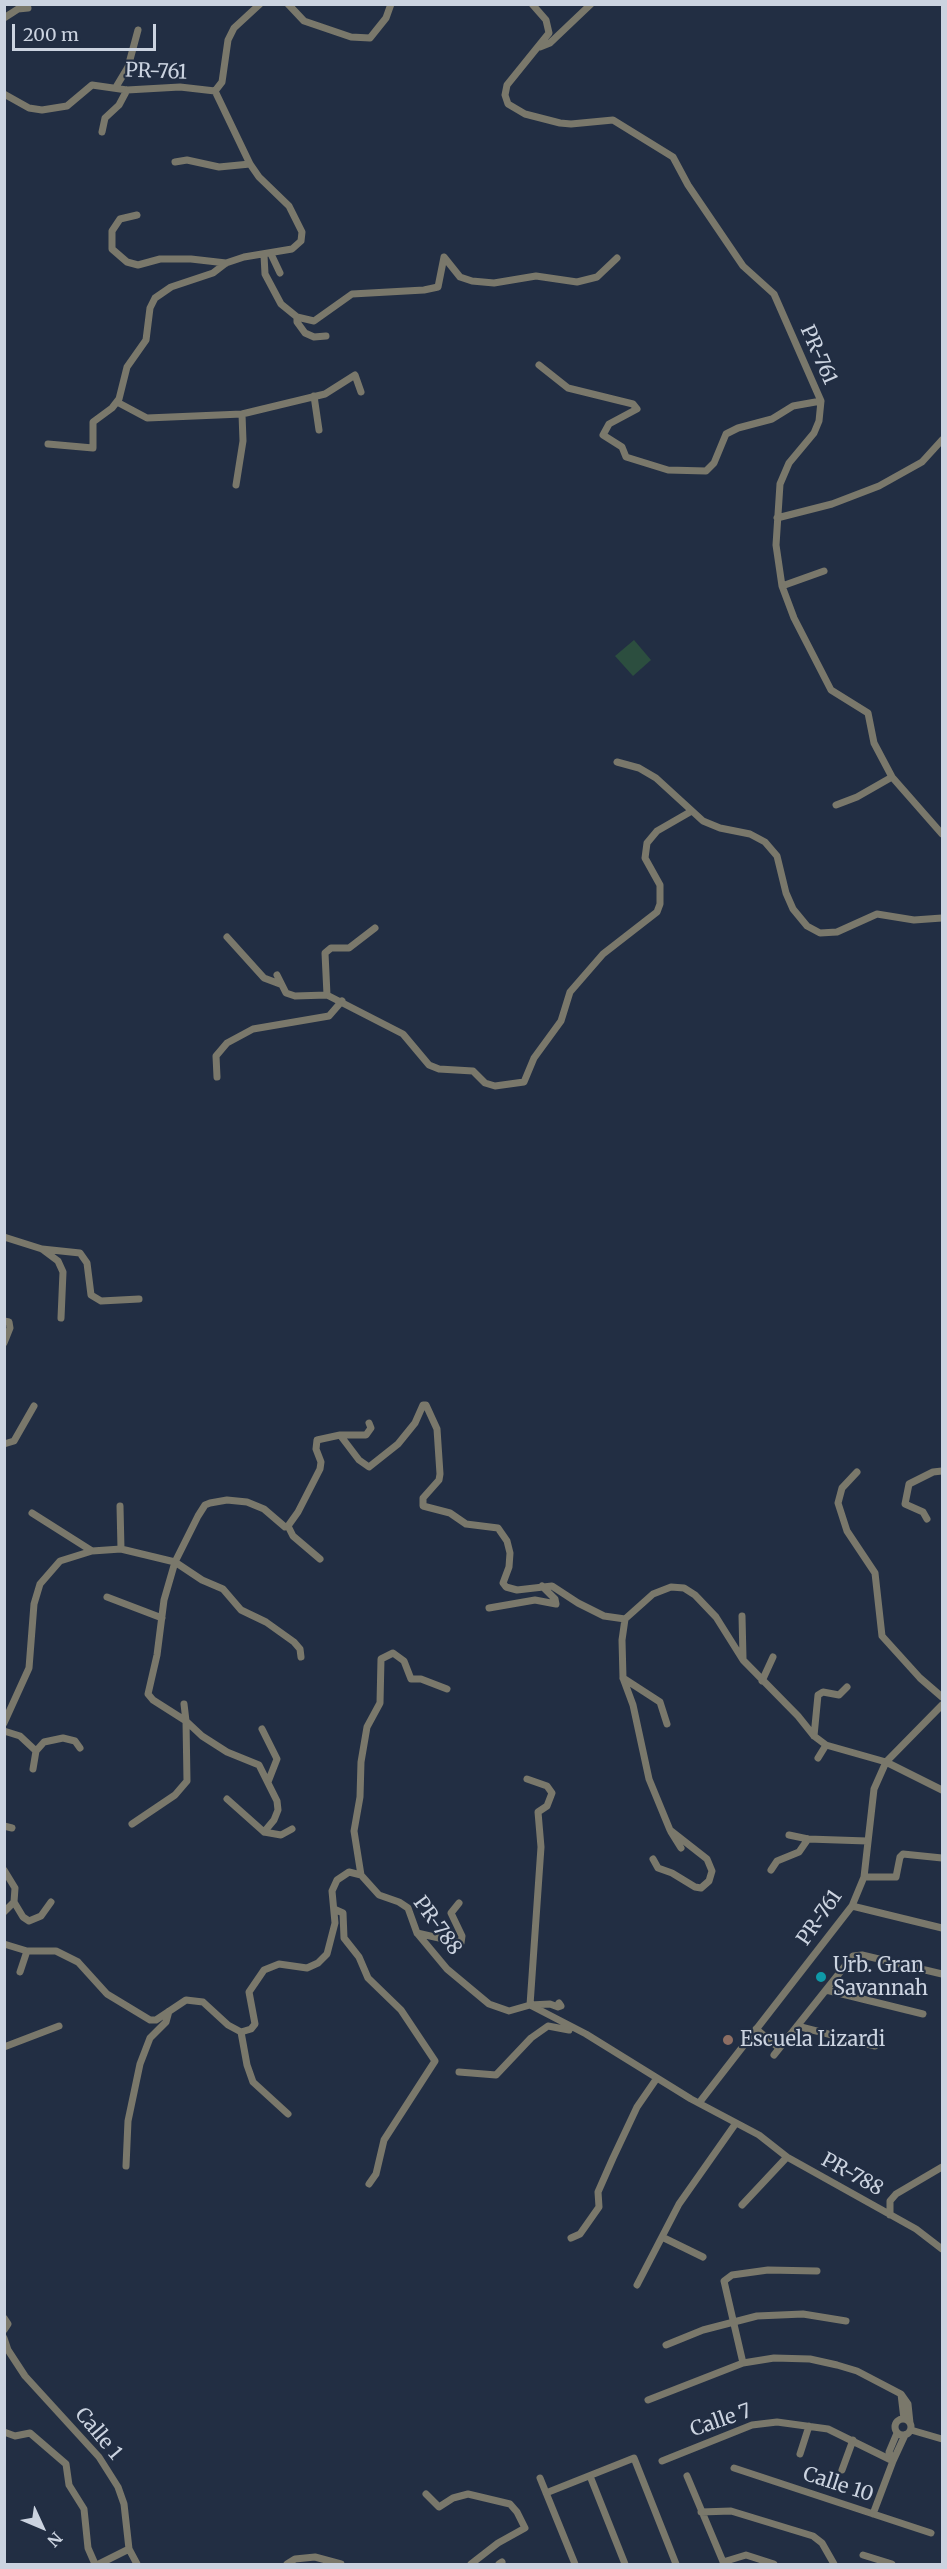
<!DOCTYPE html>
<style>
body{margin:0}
#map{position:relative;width:947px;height:2569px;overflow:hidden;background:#222e43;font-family:Merriweather,serif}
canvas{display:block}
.frame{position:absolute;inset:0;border:6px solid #cbd3e0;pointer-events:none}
.north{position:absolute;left:12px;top:2497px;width:60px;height:60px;-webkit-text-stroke:4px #222e43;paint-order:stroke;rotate:134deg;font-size:16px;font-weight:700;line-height:24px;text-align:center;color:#cbd3e0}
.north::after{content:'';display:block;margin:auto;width:21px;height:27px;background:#cbd3e0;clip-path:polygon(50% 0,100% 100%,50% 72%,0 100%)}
.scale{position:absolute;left:12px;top:24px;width:144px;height:27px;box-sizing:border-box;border:3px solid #cbd3e0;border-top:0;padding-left:8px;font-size:18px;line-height:21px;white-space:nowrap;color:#cbd3e0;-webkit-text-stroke:4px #222e43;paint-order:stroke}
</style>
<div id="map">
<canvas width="947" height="2569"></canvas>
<div class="frame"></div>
<div class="north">N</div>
<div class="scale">200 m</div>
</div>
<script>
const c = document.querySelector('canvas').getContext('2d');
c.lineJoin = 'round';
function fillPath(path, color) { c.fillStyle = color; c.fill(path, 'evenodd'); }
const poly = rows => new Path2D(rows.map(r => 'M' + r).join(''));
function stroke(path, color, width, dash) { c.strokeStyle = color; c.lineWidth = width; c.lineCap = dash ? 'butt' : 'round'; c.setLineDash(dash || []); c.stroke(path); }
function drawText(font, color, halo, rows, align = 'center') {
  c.font = font + ' Merriweather,serif'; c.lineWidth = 4.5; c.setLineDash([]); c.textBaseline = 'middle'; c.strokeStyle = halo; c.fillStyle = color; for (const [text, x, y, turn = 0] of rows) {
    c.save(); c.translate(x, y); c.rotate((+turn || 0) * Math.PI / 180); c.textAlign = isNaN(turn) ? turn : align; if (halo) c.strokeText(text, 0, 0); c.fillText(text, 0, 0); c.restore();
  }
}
fillPath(poly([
 [634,640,651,660,633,676,615,656]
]), '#2c4e3f');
stroke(poly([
 [288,4,304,21,351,37,370,38,386,18,391,4],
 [532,4,546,20,549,33,507,85,505,95,508,104,525,114,560,123,571,124,613,120,673,157,688,185,743,266,774,294,821,401,819,421,814,433,789,463,780,484,776,545,782,586,794,618,831,690,868,713,874,743,892,777,942,834],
 [4,18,18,9,28,8],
 [540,47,550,43,591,4],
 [116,87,128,67,138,30],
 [4,94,29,108,42,110,67,106,92,85,127,90,180,87,215,91,222,82,228,40,234,28,260,4],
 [102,132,105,118,119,105,127,90],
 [175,162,187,160,219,167,250,164],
 [137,215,120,219,112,231,112,249,127,262,138,265,160,259,191,259,226,263],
 [271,254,280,273],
 [264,255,265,274,281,304,297,317,297,322,305,333,314,337,326,336],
 [297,317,314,321,352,294,424,290,438,287,444,257,460,277,472,281,494,283,536,276,577,282,597,277,617,258],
 [539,365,568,388,633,404,637,409,609,424,603,435,622,447,626,457,668,470,706,471,714,463,726,434,738,428,772,419,793,406,821,401],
 [314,396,319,430],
 [117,402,147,418,242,414,325,394,355,375,361,392],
 [48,444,93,448,93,422,112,408,119,399,127,367,146,340,150,308,155,298,171,287,213,273,226,263,244,257,292,249,301,241,302,232,289,206,259,177,250,164,215,91],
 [236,485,243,441,242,414],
 [777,518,832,504,879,486,922,462,942,440],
 [782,586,824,571],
 [617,762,639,768,656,778,703,821,720,828,750,834,765,842,777,856,786,893,793,909,807,926,820,933,837,932,877,914,914,920,942,918],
 [836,805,857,797,892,777],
 [227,937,264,978,280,984],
 [277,975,286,993,295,996,327,995,403,1034,429,1065,439,1069,473,1071,485,1083,495,1086,524,1082,534,1058,561,1021,570,992,603,954,657,912,660,904,660,885,645,858,647,843,657,831,690,812],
 [327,995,325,953,331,948,349,948,375,928],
 [217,1077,216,1056,227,1043,253,1029,329,1016,342,1001],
 [4,1237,42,1249,58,1261,63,1272,61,1318],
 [42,1249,80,1253,87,1263,91,1295,101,1301,139,1299],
 [4,1321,9,1322,10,1328,4,1343],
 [340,1435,366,1435,371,1428,369,1423],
 [4,1444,14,1441,34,1406],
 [857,1472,842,1488,838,1503,847,1531,875,1573,882,1636,920,1678,942,1697],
 [120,1506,121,1549],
 [32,1513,92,1551,121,1549,175,1562,202,1580,223,1589,241,1610,266,1622,294,1642,300,1649,301,1657],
 [927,1519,923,1512,905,1504,909,1484,933,1472,942,1471],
 [288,1526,293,1536,320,1559],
 [107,1597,162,1618],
 [489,1608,535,1600,556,1604,555,1599,542,1586],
 [742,1616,743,1658],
 [625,1619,622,1640,623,1678,633,1705,649,1779,670,1830,707,1859,712,1871,709,1881,701,1888,695,1887,672,1873,658,1868,653,1859],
 [623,1678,660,1702,667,1724],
 [762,1681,773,1657],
 [184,1704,186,1721,202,1736,227,1752,259,1765,277,1801,278,1810,274,1820,264,1832],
 [4,1723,29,1668,34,1604,40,1584,60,1561,92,1551],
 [262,1729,277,1759,268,1782],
 [4,1731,20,1736,36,1751,33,1769],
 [814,1736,818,1695,823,1692,839,1695,847,1687],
 [36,1751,44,1742,63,1738,75,1741,80,1748],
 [818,1758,826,1745],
 [527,1779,547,1786,552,1793,547,1806,538,1812,541,1847,530,2005,550,2004,558,2007,561,2006,559,2003],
 [227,1799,264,1832,281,1835,292,1829],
 [132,1824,175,1795,187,1781,186,1721,153,1700,148,1694,157,1655,164,1600,175,1562,198,1516,205,1505,210,1503,227,1500,247,1502,264,1509,285,1527,288,1526,298,1512,320,1469,321,1462,316,1449,317,1440,340,1435,359,1460,369,1467,398,1444,415,1423,423,1405,426,1405,437,1429,440,1474,439,1480,423,1498,423,1506,450,1513,466,1524,498,1528,507,1541,510,1553,509,1567,503,1583,506,1587,517,1590,552,1586,578,1603,604,1616,625,1619,653,1594,671,1587,684,1588,695,1595,716,1617,743,1660,798,1716,814,1736,826,1745,886,1762,942,1790],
 [4,1826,12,1828],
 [671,1832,681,1848],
 [789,1835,808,1839,867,1841],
 [4,1870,15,1888,14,1902,4,1912],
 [771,1870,777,1861,799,1852,808,1839],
 [361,1875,354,1831,360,1797,361,1762,367,1727,380,1703,381,1659,393,1653,404,1661,411,1679,421,1679,447,1689],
 [864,1877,896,1877,900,1857,903,1854,942,1858],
 [14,1902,23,1917,29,1921,41,1916,51,1902],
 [852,1906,942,1928],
 [334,1909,343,1913,344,1938,359,1957,368,1978,401,2010,435,2061,384,2140,376,2174,369,2184],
 [417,1933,461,1943,462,1936,451,1913,459,1903],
 [4,1944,27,1951,56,1951,78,1962,107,1994,150,2020,156,2020,186,2000,203,2002,228,2025,241,2032,251,2029,255,2024,249,1992,264,1970,279,1964,307,1968,318,1963,327,1954,335,1923,332,1891,337,1880,349,1872,361,1875,379,1895,399,1902,408,1908,417,1933,447,1969,489,2004,509,2011,530,2005,586,2034,691,2099,759,2135,787,2157,916,2229,942,2249],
 [20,1972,27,1951],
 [826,1990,923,2014],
 [797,2026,875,2046],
 [756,2029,779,2048],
 [241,2032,247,2065,253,2082,288,2114],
 [4,2047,59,2026],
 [774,2055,853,1956,862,1955,942,1974],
 [459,2072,496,2075,531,2038,548,2026,569,2030],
 [699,2103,852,1906,864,1877,874,1789,886,1762,942,1705],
 [126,2166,128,2121,140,2064,150,2038,166,2022,169,2011],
 [742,2205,787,2157],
 [890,2215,890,2201,896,2194,942,2167],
 [662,2237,703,2257],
 [571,2238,580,2234,599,2207,598,2192,613,2158,637,2107,657,2078],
 [637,2285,679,2204,736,2123],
 [4,2318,8,2324,4,2330],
 [4,2338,8,2350,25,2376,99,2457,118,2487,124,2504,129,2549,137,2564],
 [666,2345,703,2330,757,2316,803,2314,846,2321],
 [743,2363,724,2281,732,2275,768,2270,817,2271],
 [648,2400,743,2363,774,2358,810,2359,837,2365,857,2371,901,2394],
 '895 2427a8 8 0 1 1 16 0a8 8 0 1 1-16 0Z',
 [904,2419,901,2394,908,2404,910,2423],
 [911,2430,942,2439],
 [4,2432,15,2436,30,2433,66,2464,69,2485,84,2509,88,2548,95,2564],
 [897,2433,889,2452,893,2461,905,2435],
 [800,2454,809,2426],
 [662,2461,752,2425,777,2422,828,2429,893,2461,873,2514],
 [734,2468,931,2533],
 [842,2470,853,2440],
 [590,2476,625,2564],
 [687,2476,724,2564],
 [540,2478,575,2564],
 [546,2493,634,2458,676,2564],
 [426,2494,439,2507,453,2498,468,2494,510,2504,517,2512,525,2528,498,2543,471,2564],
 [701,2512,731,2511,813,2536,822,2543,834,2564],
 [863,2555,892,2564],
 [723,2562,746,2555,774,2564],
 [99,2564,129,2549],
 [287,2564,295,2559,315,2557,341,2564],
 [499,2564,502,2562]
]), '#7a786b', 7);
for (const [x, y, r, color] of [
 [821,1977,6,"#0f9aa8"],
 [728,2040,6,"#8d6e63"]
]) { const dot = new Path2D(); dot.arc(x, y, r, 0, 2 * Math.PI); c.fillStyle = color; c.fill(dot); stroke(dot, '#222e43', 2); }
drawText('20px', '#cbd3e0', '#222e43', [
 ["PR-761",156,72,2],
 ["PR-761",818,355,66],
 ["PR-761",820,1918,-55],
 ["PR-788",437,1926,54],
 ["PR-788",852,2175,29],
 ["Calle 7",721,2421,-19],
 ["Calle 1",98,2434,50],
 ["Calle 10",838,2485,18]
]);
drawText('20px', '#cbd3e0', '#222e43', [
 ["Urb. Gran",833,1966],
 ["Savannah",833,1989],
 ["Escuela Lizardi",740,2040]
], 'left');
</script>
